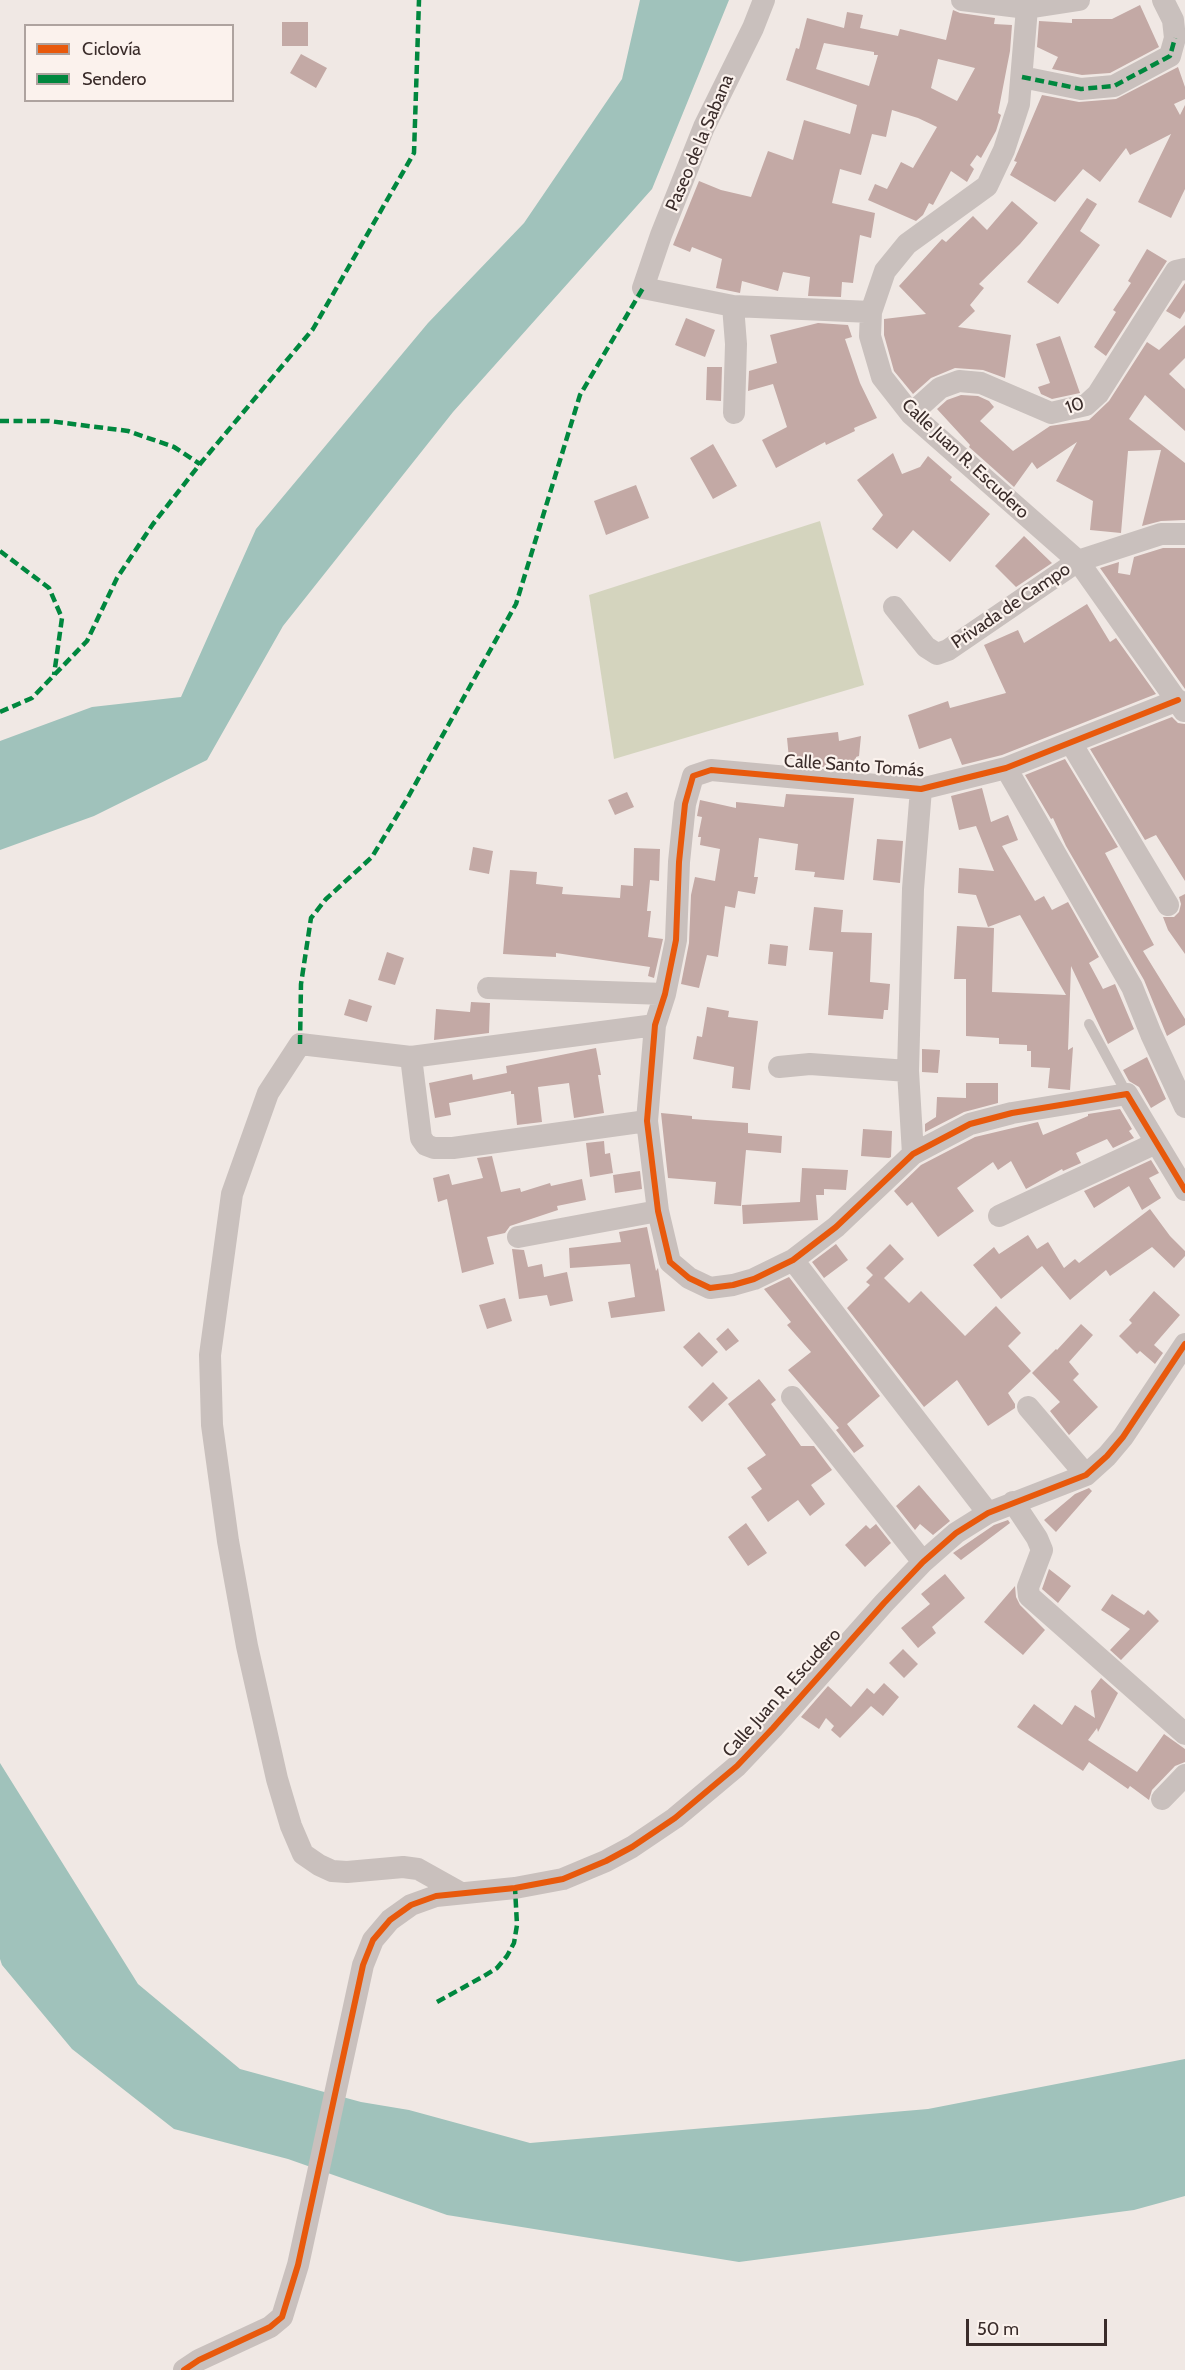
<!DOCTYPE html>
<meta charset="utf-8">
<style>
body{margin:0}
#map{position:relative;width:1185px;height:2370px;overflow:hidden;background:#f0e8e4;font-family:Cabin,sans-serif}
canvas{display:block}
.legend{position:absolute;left:24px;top:24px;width:210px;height:78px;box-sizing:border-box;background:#fbf2ed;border:2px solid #aea39f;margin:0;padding:8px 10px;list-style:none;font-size:18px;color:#3a2c2a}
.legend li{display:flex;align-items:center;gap:12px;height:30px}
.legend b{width:30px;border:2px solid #aea39f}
.scale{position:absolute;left:966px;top:2319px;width:141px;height:27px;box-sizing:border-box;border:3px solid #3a2c2a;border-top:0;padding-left:8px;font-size:18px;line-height:21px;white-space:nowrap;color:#3a2c2a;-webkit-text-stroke:4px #fbf2ed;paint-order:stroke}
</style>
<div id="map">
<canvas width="1185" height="2370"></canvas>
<ul class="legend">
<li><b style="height:8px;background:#e8590c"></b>Ciclovía</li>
<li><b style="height:8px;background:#00873e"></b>Sendero</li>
</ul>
<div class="scale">50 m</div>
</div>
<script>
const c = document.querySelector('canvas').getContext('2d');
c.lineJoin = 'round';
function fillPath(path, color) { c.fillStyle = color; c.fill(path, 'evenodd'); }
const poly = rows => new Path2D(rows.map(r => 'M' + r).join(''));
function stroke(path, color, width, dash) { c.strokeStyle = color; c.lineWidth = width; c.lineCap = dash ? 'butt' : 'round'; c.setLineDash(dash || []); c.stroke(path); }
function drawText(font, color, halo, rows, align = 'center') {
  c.font = font + ' Cabin,sans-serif'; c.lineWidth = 4.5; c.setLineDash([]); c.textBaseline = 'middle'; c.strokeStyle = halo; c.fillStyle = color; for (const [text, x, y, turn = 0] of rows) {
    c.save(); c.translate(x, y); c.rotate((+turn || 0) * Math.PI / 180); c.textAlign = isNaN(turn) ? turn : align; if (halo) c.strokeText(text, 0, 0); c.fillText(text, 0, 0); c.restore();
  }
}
fillPath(poly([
 [820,521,864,685,614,759,589,595]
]), '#d4d4be');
fillPath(poly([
 [640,0,729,0,652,189,453,412,283,626,207,760,94,816,0,850,0,741,92,707,181,697,256,529,428,323,524,223,622,79],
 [0,1763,138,1984,240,2069,361,2102,409,2110,530,2143,928,2109,1185,2059,1185,2196,1134,2210,739,2262,447,2215,288,2159,174,2129,72,2049,2,1965,0,1959]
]), '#a0c2bb');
fillPath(poly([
 [1140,5,1159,47,1110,73,1082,75,1052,69,1058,57,1037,47,1039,21,1072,23,1072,19,1112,19],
 [953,10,960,13,995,18,994,24,1012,25,1010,51,998,113,1001,115,996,131,981,158,977,155,970,165,974,169,967,182,951,171,933,205,929,203,923,215,916,221,868,200,875,184,887,189,901,162,913,168,937,127,918,118,892,110,886,137,872,134,861,175,840,169,832,203,875,213,871,238,860,235,853,283,842,282,841,297,808,296,810,277,783,272,778,291,742,281,740,293,716,288,722,259,692,247,690,252,673,245,699,181,721,190,751,197,768,151,793,160,804,120,850,134,857,105,786,80,796,48,799,49,807,18,844,28,847,12,863,15,860,28,898,36,900,29,946,40],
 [824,43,874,52,874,55,878,55,869,86,816,69],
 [938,59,975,68,957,101,931,88],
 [282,22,308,22,308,46,282,46],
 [301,54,327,68,316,88,290,73],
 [1178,67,1185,87,1185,99,1174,104,1180,115,1185,105,1185,189,1171,218,1138,202,1171,134,1130,155,1126,148,1100,182,1083,169,1055,202,1010,175,1017,162,1014,161,1042,95,1079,102,1116,99],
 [1087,198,1097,204,1080,231,1100,245,1058,304,1027,282],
 [1012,201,1038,223,1020,244,979,284,984,288,970,305,975,311,958,327,1011,335,1005,378,983,370,955,368,931,378,913,394,894,371,884,335,884,319,926,314,899,286,942,239,946,242,973,216,987,230],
 [1147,249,1167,261,1106,356,1094,347,1116,312,1113,310,1131,283,1128,281],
 [1185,283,1185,311,1180,319,1166,311],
 [686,318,715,330,705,357,675,345],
 [818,323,848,325,852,337,845,339,860,383,877,418,854,428,855,431,826,445,825,442,776,468,762,440,787,427,773,384,748,391,749,371,777,363,770,335],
 [1185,325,1185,358,1169,374,1185,389,1185,431,1145,395,1129,419,1185,463,1185,520,1161,521,1142,526,1161,450,1128,451,1121,533,1090,530,1093,501,1056,481,1077,442,1037,469,1032,462,1014,487,969,447,970,445,937,409,947,400,961,395,978,396,989,401,994,407,980,421,1013,451,1050,426,1089,420,1109,401,1147,342,1159,350],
 [1060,336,1080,393,1052,399,1041,394,1038,387,1050,383,1036,344],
 [707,367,722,367,721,401,706,400],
 [713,444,737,486,713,499,690,458],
 [893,453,902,474,920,467,928,456,952,477,950,480,990,514,950,562,913,530,897,549,872,529,883,515,857,480],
 [636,485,649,518,606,535,594,501],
 [1024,536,1052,563,1016,587,995,566],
 [1163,548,1185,548,1185,689,1100,568,1119,562,1118,573,1130,575,1134,557],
 [1087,604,1110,642,1116,638,1156,694,1002,755,962,765,951,738,919,749,908,715,948,701,950,708,1006,693,984,645,1018,630,1024,643],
 [1172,717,1178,723,1185,724,1185,881,1156,835,1145,840,1090,749],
 [838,732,839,741,861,736,859,756,856,757,857,770,803,765,802,757,789,759,787,738],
 [1065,759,1118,847,1105,853,1154,945,1143,951,1185,1019,1185,1025,1167,1036,1144,980,1066,846,1053,818,1051,819,1025,775],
 [982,788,991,822,1008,815,1018,840,1002,846,1035,901,1044,896,1052,910,1068,902,1099,957,1089,963,1103,989,1115,984,1134,1029,1108,1044,1071,966,1068,1050,1073,1047,1070,1090,1048,1088,1050,1068,1031,1067,1031,1051,1027,1051,1027,1045,999,1044,999,1038,966,1036,966,979,954,979,957,926,994,928,992,992,1066,995,1020,915,988,927,976,895,958,893,959,868,994,871,976,826,959,830,951,796],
 [627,792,634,807,615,815,608,800],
 [786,794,854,798,844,880,814,877,815,872,795,870,798,844,759,838,754,877,758,877,755,894,738,891,735,908,725,906,718,957,707,955,699,988,681,984,689,943,691,895,695,877,715,881,720,849,700,845,701,837,698,837,702,817,697,816,700,800,736,808,736,802,784,807],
 [877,839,903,841,900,883,873,880],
 [473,847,493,851,489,874,469,870],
 [634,848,660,849,659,881,650,880,647,911,651,911,648,937,663,939,654,978,648,976,650,967,556,953,556,957,503,954,510,870,537,872,536,884,563,887,562,894,620,898,621,885,633,886],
 [1185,894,1185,954,1168,930,1163,917,1174,917,1179,912,1181,904,1179,897],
 [814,907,843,910,841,932,872,933,870,982,890,984,888,1010,884,1010,883,1019,828,1015,833,952,809,950],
 [770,944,788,946,786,966,768,964],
 [387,952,404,958,395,985,378,980],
 [349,999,372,1006,367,1022,344,1015],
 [471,1002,490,1003,489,1033,434,1040,436,1009,470,1012],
 [707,1007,729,1011,728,1017,758,1021,750,1090,732,1088,734,1067,693,1059,697,1036,702,1037],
 [596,1048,601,1075,598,1075,604,1113,574,1118,569,1083,538,1087,542,1122,517,1125,514,1094,511,1094,511,1091,449,1103,451,1115,435,1118,429,1083,472,1074,473,1080,507,1073,506,1066],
 [922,1049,940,1050,938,1073,922,1072],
 [1147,1057,1166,1099,1151,1108,1139,1087,1129,1081,1123,1070],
 [966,1083,998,1083,998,1103,964,1112,925,1132,925,1124,936,1117,937,1097,966,1098],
 [1120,1109,1132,1129,1129,1131,1134,1138,1113,1148,1107,1139,1076,1153,1081,1163,1063,1171,1062,1169,1026,1189,1011,1161,998,1170,993,1162,957,1188,974,1211,938,1237,912,1202,907,1206,894,1191,921,1165,975,1137,1038,1122,1043,1135,1088,1116,1088,1114],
 [661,1113,692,1116,692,1119,748,1123,748,1133,782,1136,781,1153,746,1150,741,1206,714,1204,716,1182,668,1178],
 [863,1129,892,1131,891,1157,889,1158,861,1156],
 [604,1141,605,1154,610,1153,613,1173,590,1177,586,1143],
 [492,1156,501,1192,520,1188,521,1192,550,1183,551,1186,582,1179,586,1200,557,1206,558,1210,510,1226,505,1233,487,1237,494,1264,462,1273,447,1199,438,1202,433,1178,449,1174,452,1185,483,1178,477,1158],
 [1151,1160,1159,1173,1149,1178,1161,1198,1142,1210,1129,1186,1094,1208,1084,1191],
 [802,1168,848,1170,846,1190,824,1189,824,1195,816,1195,818,1220,743,1224,742,1205,800,1202],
 [640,1171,642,1189,615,1193,613,1175],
 [1150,1209,1170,1236,1185,1251,1185,1256,1174,1268,1152,1247,1110,1276,1106,1270,1070,1300,1042,1266,1001,1299,973,1265,994,1247,999,1254,1028,1235,1037,1249,1048,1242,1064,1268,1075,1259,1079,1263],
 [647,1227,656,1271,658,1268,665,1311,611,1318,608,1302,635,1297,630,1264,570,1268,569,1248,621,1242,619,1232],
 [836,1244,848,1260,824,1278,812,1262],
 [890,1244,904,1259,884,1278,909,1303,921,1291,965,1336,996,1306,1021,1333,1008,1346,1031,1371,1008,1393,1015,1404,1015,1408,988,1426,957,1380,924,1407,847,1308,870,1285,866,1282,873,1275,866,1268],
 [512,1249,524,1250,528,1267,542,1264,544,1277,567,1272,573,1301,550,1306,547,1295,519,1299],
 [789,1277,880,1396,847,1424,864,1446,854,1453,836,1430,839,1428,788,1370,811,1352,787,1325,791,1322,764,1289],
 [1154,1291,1180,1315,1154,1345,1163,1353,1155,1364,1140,1351,1137,1354,1119,1336,1132,1323,1129,1320],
 [505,1298,512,1321,487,1329,479,1305],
 [1081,1324,1093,1335,1069,1362,1079,1374,1073,1380,1098,1407,1069,1435,1050,1411,1060,1402,1032,1373,1056,1349,1057,1350],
 [728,1328,739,1341,726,1351,716,1339],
 [699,1332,718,1352,702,1367,683,1347],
 [759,1379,776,1400,771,1404,801,1446,814,1446,832,1470,811,1485,825,1504,810,1516,798,1500,768,1522,751,1497,762,1489,747,1468,766,1455,728,1404],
 [713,1382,728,1398,702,1422,688,1407],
 [919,1485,950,1521,933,1535,920,1524,915,1530,896,1506],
 [1089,1488,1092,1491,1056,1532,1044,1520,1075,1494],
 [1008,1520,1010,1523,961,1560,953,1553,994,1525],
 [746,1523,767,1553,748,1566,728,1537],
 [876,1524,891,1543,865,1567,845,1545,866,1525,870,1529],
 [1049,1569,1071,1586,1058,1603,1042,1589],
 [945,1574,965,1598,932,1627,936,1633,918,1648,901,1628,930,1604,921,1594],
 [1015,1586,1016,1597,1020,1605,1045,1630,1023,1655,984,1622],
 [1112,1594,1144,1615,1148,1610,1159,1621,1121,1660,1110,1650,1130,1629,1101,1610],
 [903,1649,918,1664,904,1678,889,1663],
 [1101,1678,1118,1693,1098,1732,1097,1728,1088,1740,1137,1772,1164,1734,1185,1749,1185,1762,1175,1766,1152,1790,1149,1800,1130,1786,1128,1789,1089,1762,1083,1771,1017,1727,1034,1704,1062,1725,1075,1705,1095,1718,1091,1691],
 [884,1683,899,1697,883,1716,871,1706,840,1738,831,1730,834,1726,826,1718,819,1729,801,1717,828,1686,851,1707,867,1688,874,1694]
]), '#c3a9a5');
stroke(poly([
 [1089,1024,1127,1094]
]), '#c9c0bd', 10);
stroke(poly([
 [764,0,753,28,704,127,661,235,643,288,733,306,871,312],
 [962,0,1027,8,1079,0],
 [1026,0,1027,8,1019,104,1004,150,987,186,907,244,885,271,871,312,870,336,882,377,911,414,1078,561,1184,711],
 [1022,77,1081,89,1114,86,1170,56,1175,38,1173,20,1163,0],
 [733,306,736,344,734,413],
 [911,414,940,388,959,381,981,383,1051,413,1086,405,1098,394,1176,271,1185,269],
 [894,607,926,647,937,654,948,650,1078,561,1161,534,1185,534],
 [1178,700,1006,768,921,789,711,770,693,776,685,804,679,862,676,940,665,994,655,1025,647,1121,658,1211,670,1262,689,1278,710,1288,733,1285,754,1279,793,1260,836,1227,913,1154,970,1124,1012,1113,1127,1094,1185,1190],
 [1071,743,1168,905],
 [1006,768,1132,987,1151,1034,1185,1107],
 [488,988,665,994],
 [411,1057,421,1138,426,1145,434,1148,453,1148,647,1121],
 [779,1067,810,1064,908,1071],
 [913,1154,908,1071,913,889,921,789],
 [999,1216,1156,1143],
 [518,1237,658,1211],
 [793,1260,988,1513],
 [792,1397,923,1562],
 [1028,1407,1086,1475],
 [1013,1502,1037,1538,1042,1550,1028,1587,1029,1596,1185,1734],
 [1162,1799,1185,1775],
 [461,1893,418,1869,403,1867,347,1872,332,1871,319,1865,303,1854,291,1826,277,1779,247,1646,228,1541,212,1425,210,1355,232,1194,268,1093,300,1044,411,1057,655,1025],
 [184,2370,199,2360,270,2327,282,2317,298,2265,363,1965,373,1940,390,1920,411,1905,436,1896,515,1888,563,1879,606,1861,632,1847,675,1818,737,1766,773,1728,884,1603,923,1562,956,1533,988,1513,1086,1475,1107,1456,1123,1437,1185,1344]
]), '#c9c0bd', 22);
stroke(poly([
 [1022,77,1081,89,1114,86,1170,56,1175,38],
 [0,421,49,421,128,431,174,447,200,464],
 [0,551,49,588,62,618,54,675],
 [0,712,32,698,87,641,117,578,153,524,200,464,313,329,414,153,419,0],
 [300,1044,301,984,311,918,326,899,372,857,407,799,516,604,580,395,643,288],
 [437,2002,484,1976,497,1968,507,1956,514,1943,517,1925,515,1888]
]), '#00873e', 4.5, [9, 4.5]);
stroke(poly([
 [1178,700,1006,768,921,789,711,770,693,776,685,804,679,862,676,940,665,994,655,1025,647,1121,658,1211,670,1262,689,1278,710,1288,733,1285,754,1279,793,1260,836,1227,913,1154,970,1124,1012,1113,1127,1094,1185,1190],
 [184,2370,199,2360,270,2327,282,2317,298,2265,363,1965,373,1940,390,1920,411,1905,436,1896,515,1888,563,1879,606,1861,632,1847,675,1818,737,1766,773,1728,884,1603,923,1562,956,1533,988,1513,1086,1475,1107,1456,1123,1437,1185,1344]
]), '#e8590c', 6);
drawText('18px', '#3a2c2a', '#fbf2ed', [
 ["Paseo de la Sabana",700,143,-67],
 ["10",1075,406,-19],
 ["Calle Juan R. Escudero",965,459,43],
 ["Privada de Campo",1011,606,-34],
 ["Calle Santo Tomás",854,766,4],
 ["Calle Juan R. Escudero",782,1693,-48]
]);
</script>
